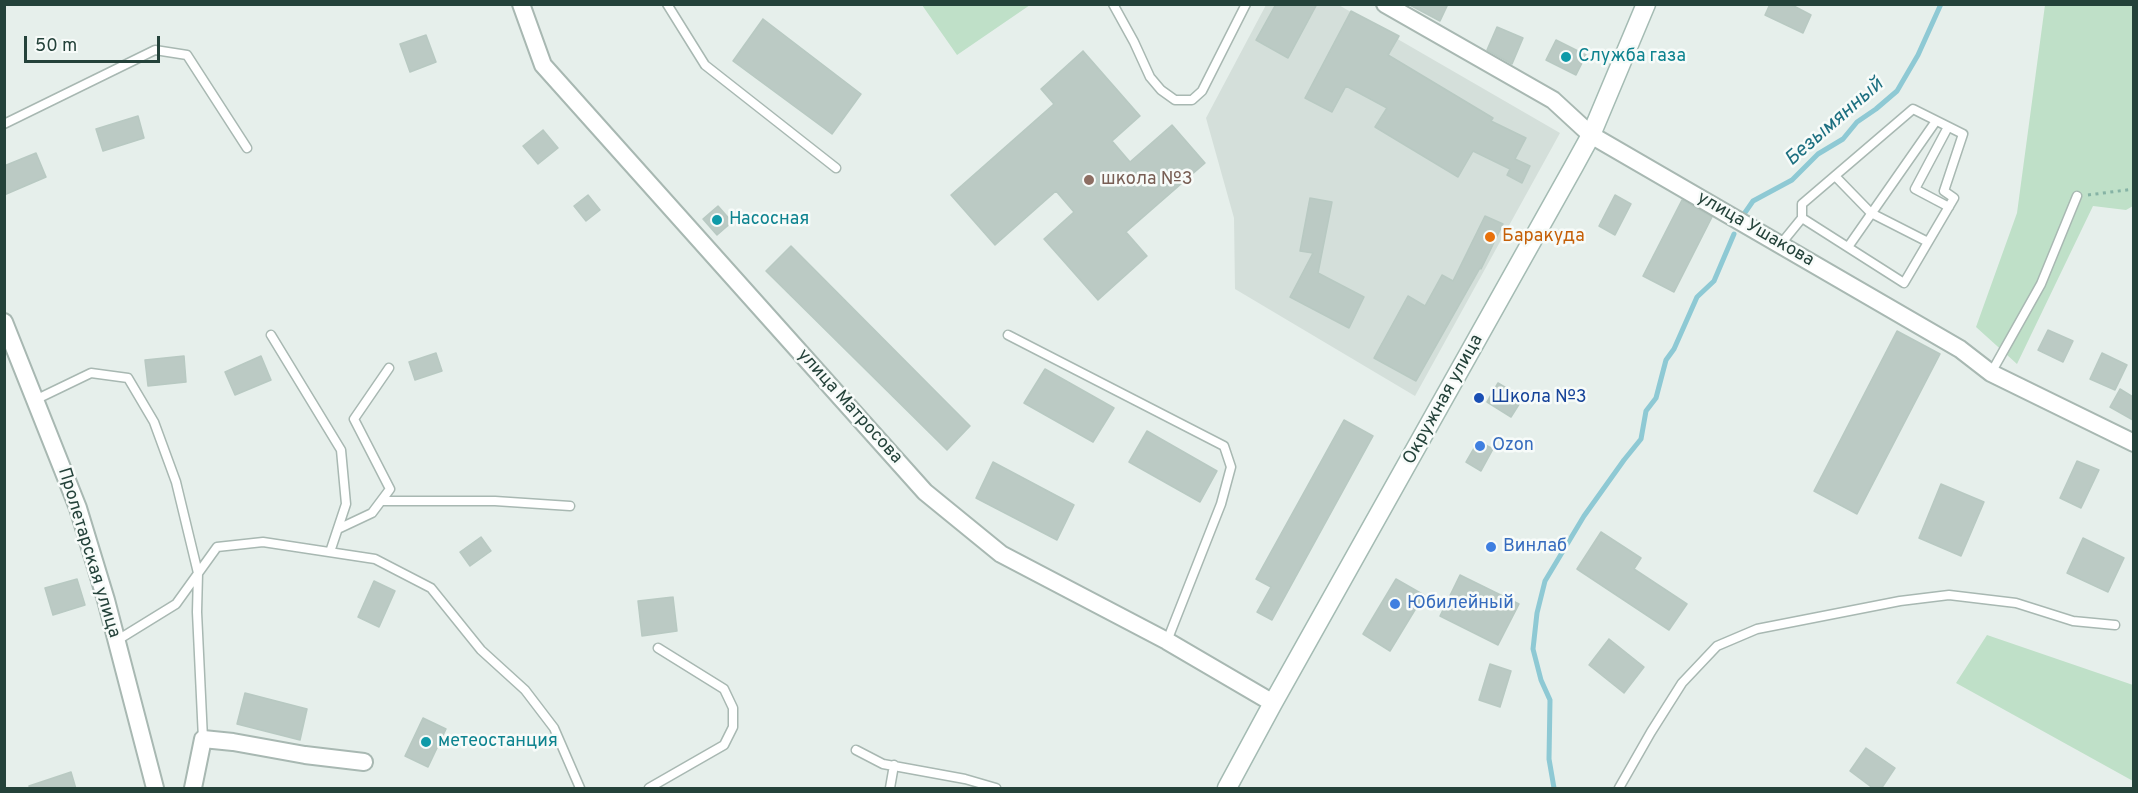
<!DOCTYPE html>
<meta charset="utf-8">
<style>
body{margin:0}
#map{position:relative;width:2138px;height:793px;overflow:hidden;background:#e6efeb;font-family:Overpass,sans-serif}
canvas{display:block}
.frame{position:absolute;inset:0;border:6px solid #24423a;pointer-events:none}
.scale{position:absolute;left:24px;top:36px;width:136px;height:27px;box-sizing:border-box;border:3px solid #24423a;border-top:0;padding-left:8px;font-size:18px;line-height:21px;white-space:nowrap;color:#24423a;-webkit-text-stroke:4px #f7fbf9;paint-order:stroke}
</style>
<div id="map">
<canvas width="2138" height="793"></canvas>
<div class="frame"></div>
<div class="scale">50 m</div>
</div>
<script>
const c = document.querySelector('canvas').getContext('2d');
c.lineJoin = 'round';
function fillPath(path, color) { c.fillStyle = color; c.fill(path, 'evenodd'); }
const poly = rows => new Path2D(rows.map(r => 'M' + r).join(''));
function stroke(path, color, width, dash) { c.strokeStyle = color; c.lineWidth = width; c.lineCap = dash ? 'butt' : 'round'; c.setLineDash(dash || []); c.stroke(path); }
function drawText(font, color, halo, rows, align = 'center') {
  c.font = font + ' Overpass,sans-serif'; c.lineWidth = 5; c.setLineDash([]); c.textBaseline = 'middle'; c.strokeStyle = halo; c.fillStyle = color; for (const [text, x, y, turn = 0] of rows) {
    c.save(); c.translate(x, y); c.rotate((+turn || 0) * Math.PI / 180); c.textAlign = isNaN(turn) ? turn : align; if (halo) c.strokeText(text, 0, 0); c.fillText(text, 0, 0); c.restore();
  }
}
fillPath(poly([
 [1337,4,1560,133,1415,396,1235,289,1234,218,1206,118,1266,5]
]), '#d4dfda');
fillPath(poly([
 [922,5,1030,5,957,55],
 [2045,5,2133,5,2133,206,2126,210,2093,206,2017,364,1976,327,2017,213],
 [1987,635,2133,685,2133,781,1956,683]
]), '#bfe0c8');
stroke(poly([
 [1744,214,1753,201,1792,180,1818,154,1843,139,1857,122,1876,109,1897,91,1918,55,1941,4],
 [1554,788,1549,759,1550,700,1541,680,1533,649,1537,613,1545,581,1584,516,1624,460,1641,439,1646,411,1656,398,1666,360,1674,349,1697,297,1714,281,1734,234]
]), '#8ec9d4', 5);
const building = poly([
 [1276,4,1317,4,1288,58,1256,40,1276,4],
 [1408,4,1448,4,1440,21,1408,4],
 [1770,4,1790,4,1811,15,1803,33,1765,15,1770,4],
 [1351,11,1399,36,1388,55,1493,118,1491,121,1526,138,1515,159,1530,166,1522,183,1507,175,1510,169,1473,151,1458,177,1375,127,1387,108,1346,86,1332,112,1305,98,1351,11],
 [763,19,861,94,832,134,733,61,763,19],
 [1497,27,1523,38,1512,64,1487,50,1497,27],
 [426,35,436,62,410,72,400,44,426,35],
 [1556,40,1586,55,1576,75,1546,60,1556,40],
 [1083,51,1140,116,1112,141,1130,162,1172,125,1205,163,1126,232,1147,256,1098,300,1044,239,1074,212,1056,191,995,245,951,195,1054,104,1041,89,1083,51],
 [138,116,144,138,103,151,96,129,138,116],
 [543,130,558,148,538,164,523,146,543,130],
 [36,153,46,177,4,195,4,166,36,153],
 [588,195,600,210,586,221,574,206,588,195],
 [1615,195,1631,204,1615,235,1599,226,1615,195],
 [1310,198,1332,202,1318,273,1364,297,1349,328,1290,297,1313,253,1300,251,1310,198],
 [1682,200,1712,217,1674,292,1643,276,1682,200],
 [718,206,732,222,717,235,703,219,718,206],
 [1485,216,1503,224,1481,269,1480,268,1416,381,1374,358,1408,296,1425,306,1442,275,1453,281,1485,216],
 [791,246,970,426,947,450,766,271,791,246],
 [2048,330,2073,341,2063,362,2038,350,2048,330],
 [1897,331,1940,354,1857,514,1814,491,1897,331],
 [436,353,442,371,415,380,409,362,436,353],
 [2102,353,2127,365,2115,390,2090,379,2102,353],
 [184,356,186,382,148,386,145,360,184,356],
 [261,356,271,380,235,395,225,372,261,356],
 [1045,369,1114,408,1093,442,1024,403,1045,369],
 [1498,383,1523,398,1511,417,1487,402,1498,383],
 [2120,389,2133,397,2133,420,2110,407,2120,389],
 [1344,420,1373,436,1272,620,1257,612,1271,587,1256,579,1344,420],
 [1147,431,1217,471,1200,502,1129,462,1147,431],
 [1478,441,1493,449,1481,471,1466,462,1478,441],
 [2077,461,2099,470,2081,508,2060,498,2077,461],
 [993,462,1074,505,1057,540,976,498,993,462],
 [1941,484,1984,502,1961,556,1919,538,1941,484],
 [1601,532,1641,558,1634,569,1687,604,1669,630,1577,569,1601,532],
 [481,537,491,551,470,566,460,552,481,537],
 [2083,538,2124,558,2108,592,2067,573,2083,538],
 [1460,575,1519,604,1498,645,1440,616,1460,575],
 [77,579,85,605,53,615,45,588,77,579],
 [1396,579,1424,595,1390,651,1363,634,1396,579],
 [374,581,395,591,379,627,358,617,374,581],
 [673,597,677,631,642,636,638,601,673,597],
 [1609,639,1644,667,1624,693,1589,665,1609,639],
 [1490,664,1511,671,1500,707,1479,700,1490,664],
 [245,693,307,709,300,740,237,724,245,693],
 [423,718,446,729,428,767,405,756,423,718],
 [1866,748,1895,768,1881,789,1874,789,1850,771,1866,748],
 [71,772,76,789,30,789,29,786,71,772]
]);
fillPath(building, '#bbcac4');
stroke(building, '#b8c9c2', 1.5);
const lane = poly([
 [667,4,705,65,836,168],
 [1113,4,1134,42,1150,77,1161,90,1175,100,1192,100,1202,91,1246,4],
 [4,124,155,50,187,55,247,148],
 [1948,127,1915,189,1949,207],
 [1835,176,1871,213,1928,242],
 [1780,245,1802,218,1802,204,1913,109,1963,134,1944,191,1954,198,1904,283,1802,218],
 [1848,247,1936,121],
 [271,335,341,450,346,504,330,552],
 [1008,335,1224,446,1231,467,1221,504,1167,641],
 [1991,373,2041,284,2077,196],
 [35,400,91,373,128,378,154,422,176,482,198,573,197,612,203,739],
 [382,501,495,501,570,506],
 [338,529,372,513,390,489,354,419,389,368],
 [116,641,176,604,217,547,263,542,375,559,431,588,481,650,525,690,554,728,580,788],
 [856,750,883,764,965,779,996,788],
 [649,788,724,745,733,727,733,708,724,689,658,648],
 [890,788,894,765],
 [1619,788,1651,732,1682,683,1717,646,1757,629,1900,601,1949,595,2016,603,2073,621,2115,625]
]);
const street = poly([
 [521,4,543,65,925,492,1001,554,1167,641,1273,703],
 [1385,4,1553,100,1591,135,1960,349,1991,373,2134,443],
 [4,322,78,508,106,600,155,788],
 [193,788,203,739,233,742,305,755,364,762]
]);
const secondary = poly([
 [1227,788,1273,703,1574,166,1591,135,1646,4]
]);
stroke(lane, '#a8b8b2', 11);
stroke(street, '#a8b8b2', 20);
stroke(secondary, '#a4bbb3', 21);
stroke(poly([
 [2088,195,2134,189]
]), '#86b3a5', 3, [3, 4.5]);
stroke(lane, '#fff', 8);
stroke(street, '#fff', 16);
stroke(secondary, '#fff', 18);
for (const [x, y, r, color] of [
 [1566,57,6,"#0f9aa8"],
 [1089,180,6,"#8d6e63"],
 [717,220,6,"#0f9aa8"],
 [1490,237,6,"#e8710a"],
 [1479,398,6,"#1a4fb4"],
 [1480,446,6,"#3f7fe0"],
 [1491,547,6,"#3f7fe0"],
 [1395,604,6,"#3f7fe0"],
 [426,742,6,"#0f9aa8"]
]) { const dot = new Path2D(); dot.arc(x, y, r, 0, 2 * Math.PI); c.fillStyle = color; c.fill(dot); stroke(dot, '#f7fbf9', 2); }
drawText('18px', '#0d838f', '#f7fbf9', [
 ["Служба газа",1578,57],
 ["Насосная",729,220],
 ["метеостанция",438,742]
], 'left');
drawText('18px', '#785e54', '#f7fbf9', [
 ["школа №3",1101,180]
], 'left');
drawText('18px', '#24423a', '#f7fbf9', [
 ["улица Ушакова",1755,230,30],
 ["Окружная улица",1444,400,-61],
 ["улица Матросова",849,407,48],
 ["Пролетарская улица",88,553,73]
]);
drawText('18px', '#c56008', '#f7fbf9', [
 ["Баракуда",1502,237]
], 'left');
drawText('18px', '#164399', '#f7fbf9', [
 ["Школа №3",1491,398]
], 'left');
drawText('18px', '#366cbe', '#f7fbf9', [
 ["Ozon",1492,446],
 ["Винлаб",1503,547],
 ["Юбилейный",1407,604]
], 'left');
drawText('italic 20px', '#1c6f80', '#f7fbf9', [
 ["Безымянный",1835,123,-41]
]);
</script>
